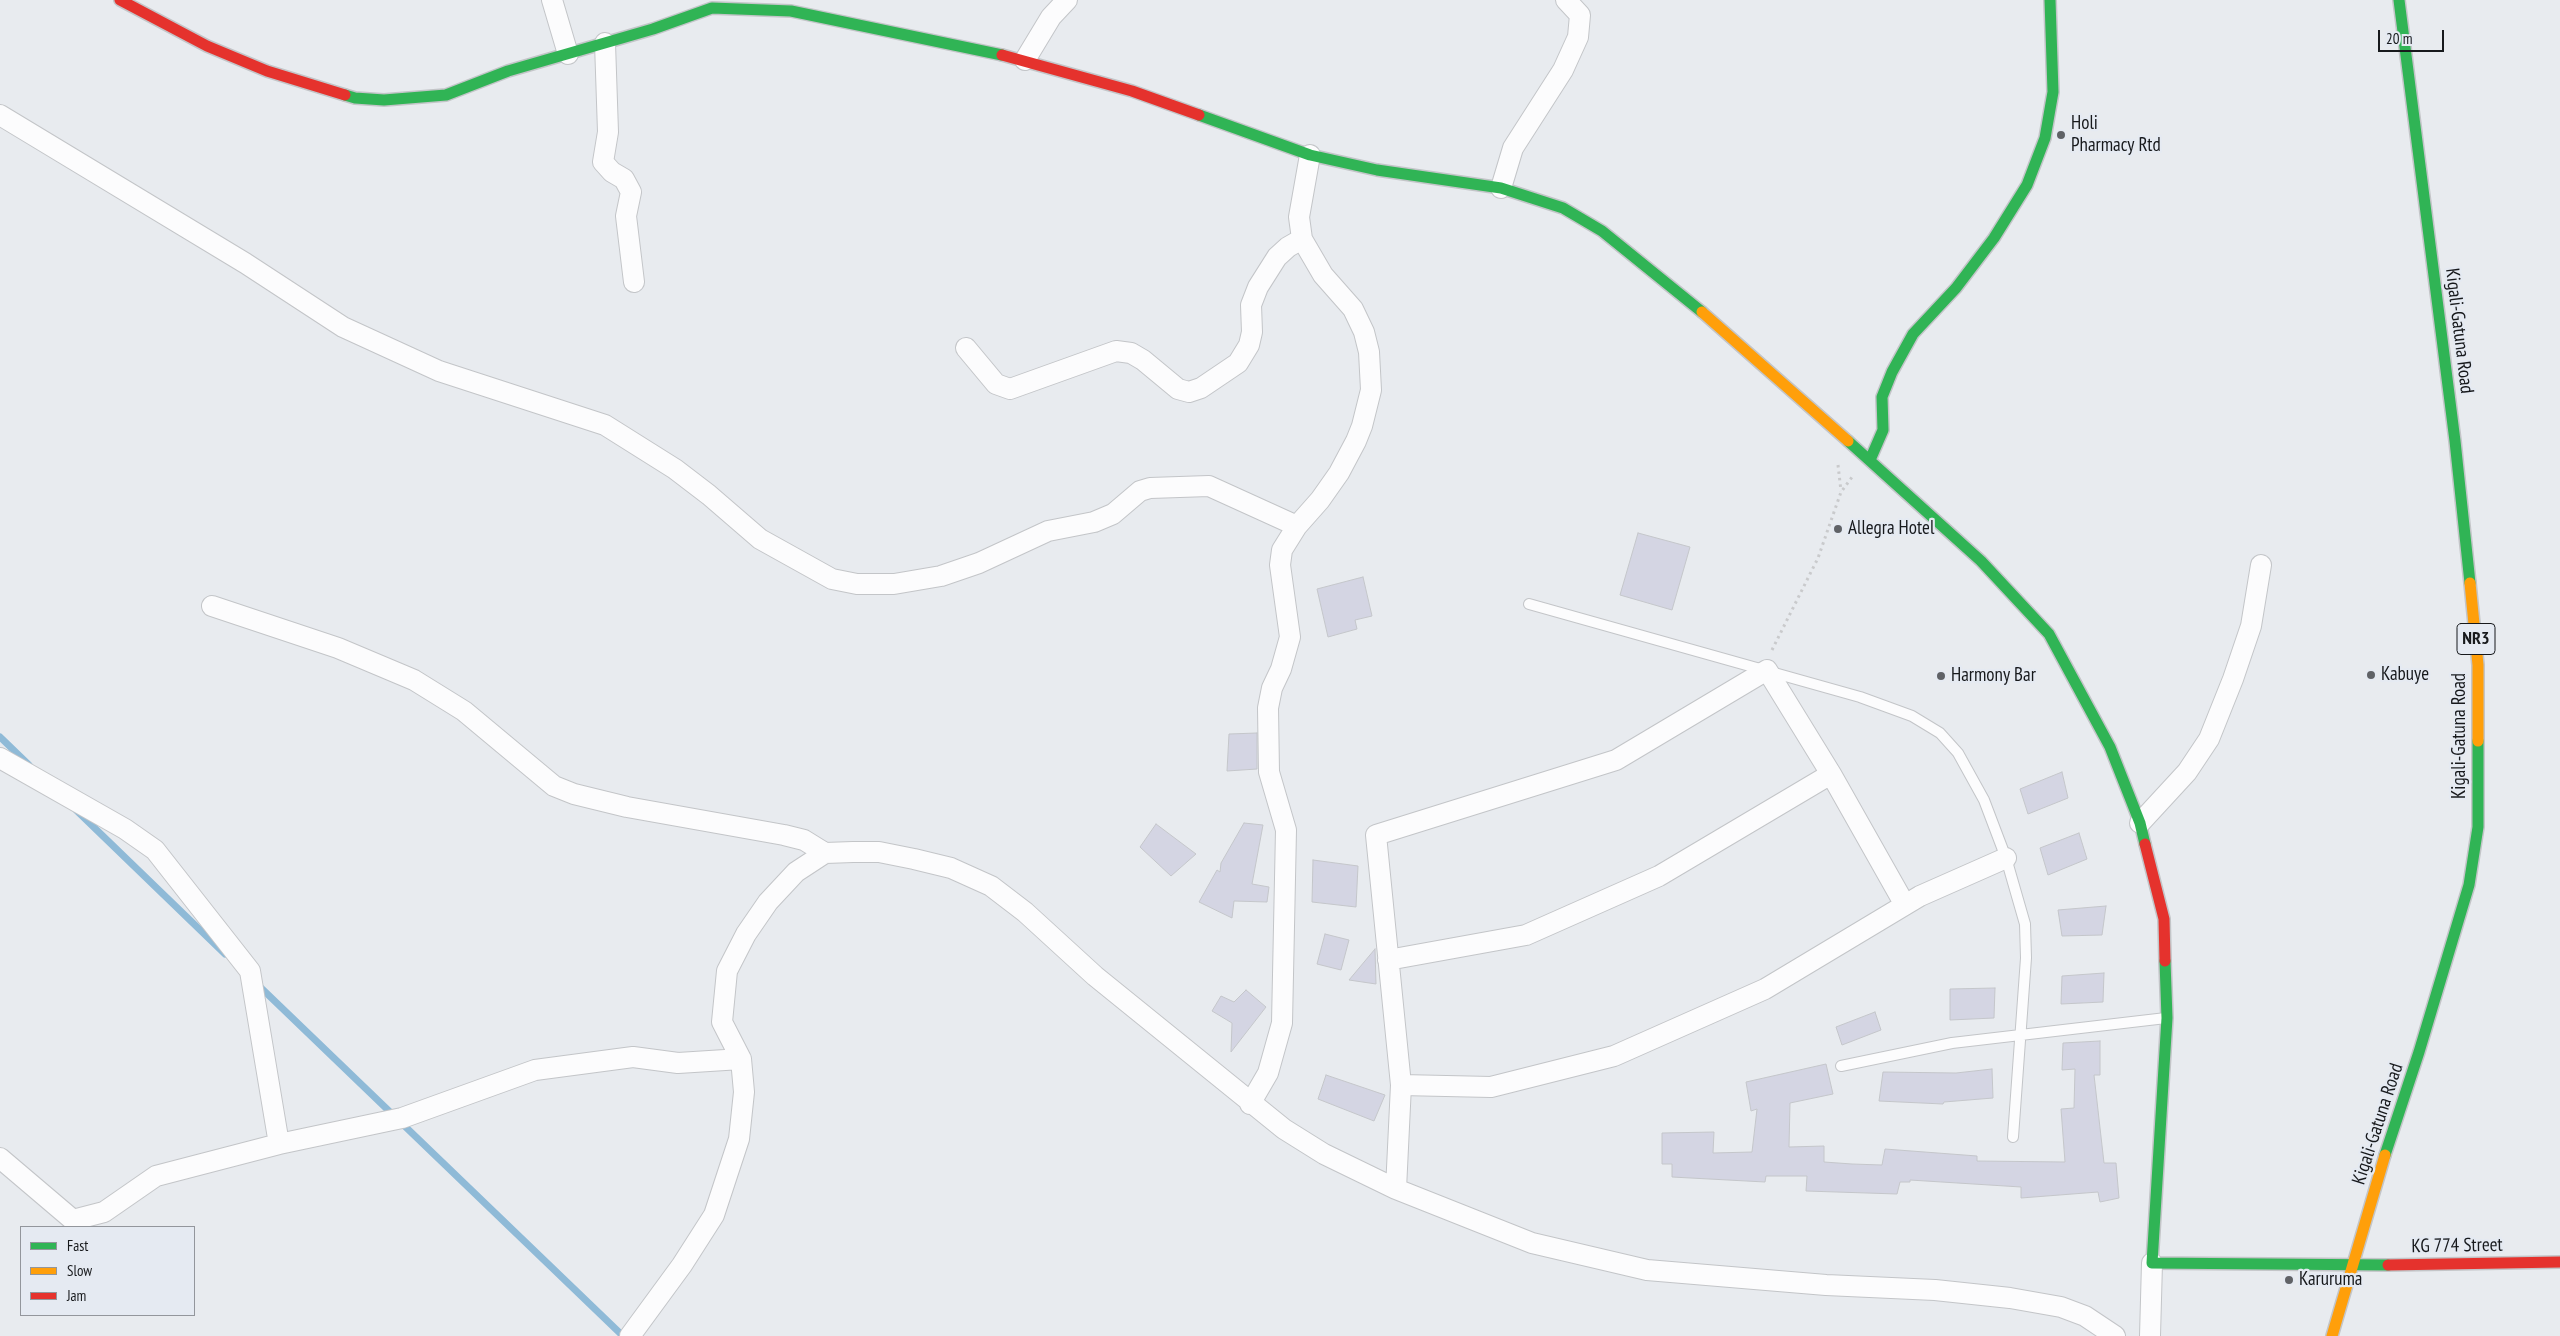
<!DOCTYPE html>
<style>
body{margin:0}
#map{position:relative;width:2560px;height:1336px;overflow:hidden;background:#e8ebef;font-family:"PT Sans Narrow",sans-serif}
canvas{display:block}
.legend{position:absolute;left:20px;top:1226px;width:175px;height:90px;box-sizing:border-box;background:#e5eaf2;border:1px solid #93969c;margin:0;padding:6px 9px;list-style:none;font-size:15px;color:#17191c}
.legend li{display:flex;align-items:center;gap:10px;height:25px}
.legend b{width:25px;border:1px solid #93969c}
.scale{position:absolute;left:2378px;top:30px;width:66px;height:22px;box-sizing:border-box;border:2px solid #17191c;border-top:0;padding-left:6px;font-size:15px;line-height:18px;white-space:nowrap;color:#17191c;-webkit-text-stroke:4px #e5eaf2;paint-order:stroke}
</style>
<div id="map">
<canvas width="2560" height="1336"></canvas>
<ul class="legend">
<li><b style="height:6px;background:#30b455"></b>Fast</li>
<li><b style="height:6px;background:#ff9f0a"></b>Slow</li>
<li><b style="height:6px;background:#e5322d"></b>Jam</li>
</ul>
<div class="scale">20 m</div>
</div>
<script>
const c = document.querySelector('canvas').getContext('2d');
c.lineJoin = 'round';
const poly = rows => new Path2D(rows.map(r => 'M' + r).join(''));
function stroke(path, color, width, dash) { c.strokeStyle = color; c.lineWidth = width; c.lineCap = dash ? 'butt' : 'round'; c.setLineDash(dash || []); c.stroke(path); }
function fillPath(path, color) { c.fillStyle = color; c.fill(path, 'evenodd'); }
function drawText(font, color, halo, rows, align = 'center') {
  c.font = font + ' "PT Sans Narrow",sans-serif'; c.lineWidth = 4.5; c.setLineDash([]); c.textBaseline = 'middle'; c.strokeStyle = halo; c.fillStyle = color; for (const [text, x, y, turn = 0] of rows) {
    c.save(); c.translate(x, y); c.rotate((+turn || 0) * Math.PI / 180); c.textAlign = isNaN(turn) ? turn : align; if (halo) c.strokeText(text, 0, 0); c.fillText(text, 0, 0); c.restore();
  }
}
stroke(poly([
 [0,737,29,765],
 [76,810,225,954],
 [258,985,623,1336]
]), '#8fbad7', 7);
const building = poly([
 [1638,533,1690,547,1672,610,1620,595,1638,533],
 [1363,577,1372,616,1355,620,1357,629,1328,637,1317,589,1363,577],
 [1257,733,1257,769,1227,771,1229,734,1257,733],
 [2062,772,2068,798,2028,814,2020,789,2062,772],
 [1244,823,1263,825,1252,884,1269,887,1267,902,1234,901,1232,918,1199,902,1217,870,1220,872,1221,863,1244,823],
 [1156,824,1196,854,1171,876,1140,847,1156,824],
 [2079,833,2087,859,2048,875,2040,848,2079,833],
 [1313,860,1358,866,1356,907,1312,902,1313,860],
 [2106,906,2102,935,2062,936,2058,910,2106,906],
 [1325,934,1349,940,1341,970,1317,964,1325,934],
 [1375,949,1376,984,1349,980,1375,949],
 [2104,973,2103,1002,2061,1004,2062,976,2104,973],
 [1995,988,1994,1018,1950,1020,1950,989,1995,988],
 [1246,990,1266,1007,1231,1052,1232,1023,1212,1011,1221,996,1234,1002,1246,990],
 [1875,1012,1881,1030,1842,1045,1836,1027,1875,1012],
 [2100,1041,2100,1075,2094,1075,2104,1163,2116,1163,2119,1198,2100,1202,2098,1192,2021,1198,2021,1187,1910,1180,1910,1182,1900,1182,1897,1194,1806,1191,1807,1176,1766,1176,1765,1182,1672,1177,1672,1164,1662,1164,1662,1133,1714,1132,1713,1153,1752,1152,1757,1109,1751,1111,1746,1082,1826,1064,1833,1094,1790,1103,1789,1147,1824,1146,1824,1162,1852,1164,1882,1165,1885,1149,1977,1156,1977,1161,2065,1162,2061,1109,2074,1108,2075,1069,2062,1070,2063,1043,2100,1041],
 [1992,1069,1993,1098,1944,1102,1943,1104,1879,1101,1883,1072,1956,1073,1992,1069],
 [1326,1075,1385,1095,1374,1121,1318,1099,1326,1075]
]);
fillPath(building, '#d4d5e3');
stroke(building, '#c4c6ca', 1);
const lane = poly([
 [1529,604,1860,697,1912,716,1940,733,1958,753,1984,800,2006,858,2025,924,2026,958,2013,1137],
 [1841,1066,1952,1043,2166,1018]
]);
const street = poly([
 [552,0,568,54],
 [605,43,608,132,603,162,612,172,624,179,631,192,626,216,634,282],
 [1025,60,1051,17,1067,0],
 [0,115,245,263,343,327,439,371,605,425,675,469,709,495,760,539,832,579,857,584,894,584,941,576,979,563,1048,531,1094,522,1113,514,1140,491,1150,488,1209,486,1297,526],
 [1501,188,1513,148,1563,70,1578,37,1580,15,1566,0],
 [966,348,996,384,1010,389,1116,351,1131,353,1143,360,1178,389,1189,392,1201,388,1238,363,1249,345,1252,332,1251,305,1258,287,1277,257,1288,247,1302,239],
 [212,606,338,648,414,680,464,711,554,786,574,794,627,807,784,835,804,840,825,853],
 [0,758,125,829,155,850,250,971,279,1144],
 [2140,823,2187,772,2209,739,2233,679,2251,626,2261,565],
 [1388,960,1526,935,1659,876,1831,774],
 [1401,1085,1491,1087,1614,1056,1765,989,1920,896,2006,858],
 [1250,1104,1268,1073,1282,1023,1286,830,1269,772,1268,708,1272,688,1281,669,1290,637,1280,565,1282,550,1297,526,1320,500,1339,473,1356,441,1362,426,1371,390,1369,352,1364,332,1353,309,1323,275,1302,239,1299,217,1310,155],
 [0,1158,73,1220,104,1212,156,1176,279,1144,402,1118,535,1070,633,1057,678,1063,741,1059],
 [1396,1189,1401,1085,1376,835,1616,760,1767,670,1831,774,1905,905],
 [630,1336,682,1265,714,1215,739,1139,744,1092,741,1059,722,1022,727,971,746,934,768,902,796,872,825,853,853,852,879,852,914,859,951,868,991,886,1025,912,1095,976,1284,1129,1324,1154,1396,1189,1532,1243,1647,1270,1826,1285,1935,1290,2010,1298,2061,1307,2085,1316,2115,1336],
 [2150,1336,2152,1263]
]);
const fast = poly([
 [2399,0,2455,441,2470,583],
 [345,95,355,98,384,100,446,95,508,71,653,29,712,8,791,11,1002,55],
 [1199,115,1310,155,1377,170,1501,188,1563,208,1602,231,1702,312],
 [1848,441,1981,561,2049,634,2110,747,2140,823,2145,844],
 [1870,460,1883,430,1882,397,1892,372,1913,334,1956,288,1994,238,2027,185,2045,138,2053,92,2050,0],
 [2165,961,2167,1018,2152,1263,2388,1265],
 [2385,1155,2419,1052,2469,885,2478,827,2478,741]
]);
const slow = poly([
 [1702,312,1848,441],
 [2470,583,2478,665,2478,741],
 [2332,1336,2385,1155]
]);
const jam = poly([
 [120,0,207,46,267,71,345,95],
 [1002,55,1132,91,1199,115],
 [2145,844,2164,919,2165,961],
 [2388,1265,2560,1262]
]);
stroke(lane, '#c3c5c8', 12);
stroke(street, '#c3c5c8', 22);
stroke(fast, '#c3c5c8', 14);
stroke(slow, '#c3c5c8', 14);
stroke(jam, '#c3c5c8', 14);
stroke(poly([
 [1838,465,1841,491],
 [1772,650,1818,558,1841,492,1852,477]
]), '#c9cacc', 3, [2.5, 4]);
stroke(lane, '#fcfcfd', 10);
stroke(street, '#fcfcfd', 20);
stroke(fast, '#30b455', 11);
stroke(slow, '#ff9f0a', 11);
stroke(jam, '#e5322d', 11);
for (const [x, y, r, color] of [
 [2061,135,5,"#606266"],
 [1838,529,5,"#606266"],
 [2371,675,5,"#606266"],
 [1941,676,5,"#606266"],
 [2289,1280,5,"#606266"]
]) { const dot = new Path2D(); dot.arc(x, y, r, 0, 2 * Math.PI); c.fillStyle = color; c.fill(dot); stroke(dot, '#e5eaf2', 2); }
for (const [x, y, w] of [
 [2476,639,38]
]) { const box = new Path2D(); box.roundRect(x - w / 2, y - 15.5, w, 31, 4); c.fillStyle = '#e5eaf2'; c.fill(box); stroke(box, '#17191c', 1); }
drawText('bold 18px', '#17191c', null, [
 ["NR3",2476,639]
]);
drawText('19px', '#17191c', '#e5eaf2', [
 ["Holi",2071,124],
 ["Pharmacy Rtd",2071,146],
 ["Allegra Hotel",1848,529],
 ["Kabuye",2381,675],
 ["Harmony Bar",1951,676],
 ["Karuruma",2299,1280]
], 'left');
drawText('19px', '#17191c', '#e5eaf2', [
 ["Kigali-Gatuna Road",2459,331,83],
 ["Kigali-Gatuna Road",2460,736,-90],
 ["Kigali-Gatuna Road",2378,1124,-72],
 ["KG 774 Street",2457,1246,-1]
]);
</script>
